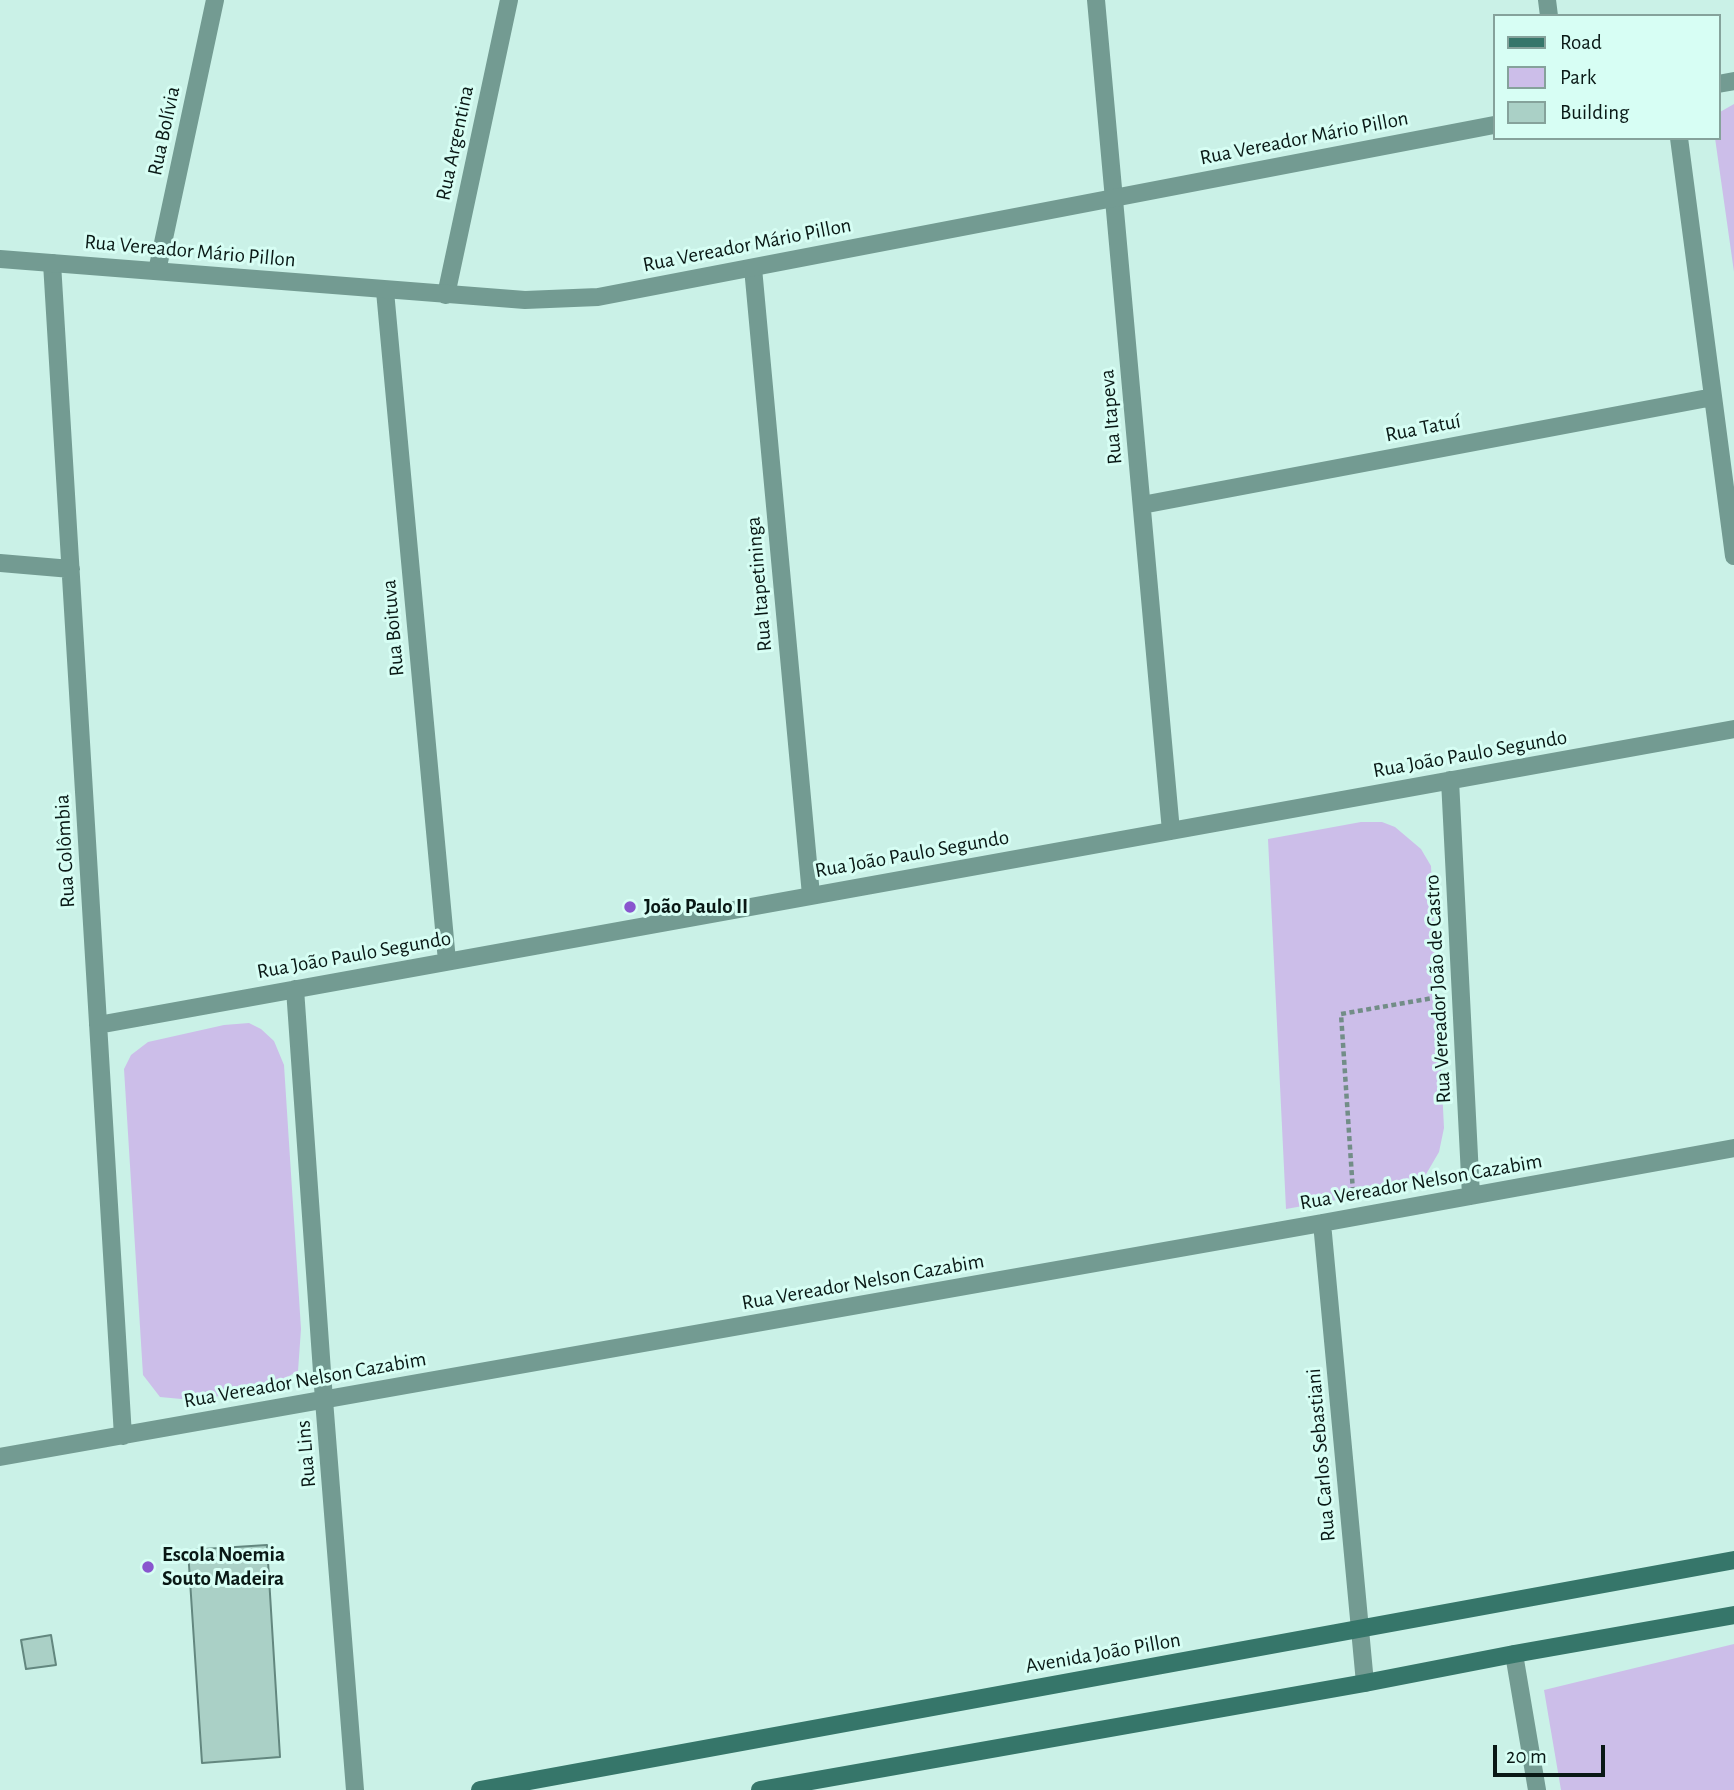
<!DOCTYPE html>
<meta charset="utf-8">
<style>
body{margin:0}
#map{position:relative;width:1734px;height:1790px;overflow:hidden;background:#caf1e7;font-family:"Alegreya Sans",sans-serif}
canvas{display:block}
.legend{position:absolute;left:1493px;top:14px;width:228px;height:126px;box-sizing:border-box;background:#d7fef4;border:2px solid #85a29b;margin:0;padding:9px 12px;list-style:none;font-size:21px;color:#091815}
.legend li{display:flex;align-items:center;gap:14px;height:35px}
.legend b{width:35px;border:2px solid #85a29b}
.scale{position:absolute;left:1493px;top:1745px;width:112px;height:32px;box-sizing:border-box;border:4px solid #091815;border-top:0;padding-left:9px;font-size:21px;line-height:24px;white-space:nowrap;color:#091815;-webkit-text-stroke:5px #d7fef4;paint-order:stroke}
</style>
<div id="map">
<canvas width="1734" height="1790"></canvas>
<ul class="legend">
<li><b style="height:9px;background:#36766a"></b>Road</li>
<li><b style="height:19px;background:#ccbee9"></b>Park</li>
<li><b style="height:19px;background:#aad0c6"></b>Building</li>
</ul>
<div class="scale">20 m</div>
</div>
<script>
const c = document.querySelector('canvas').getContext('2d');
c.lineJoin = 'round';
function fillPath(path, color) { c.fillStyle = color; c.fill(path, 'evenodd'); }
const poly = rows => new Path2D(rows.map(r => 'M' + r).join(''));
function stroke(path, color, width, dash) { c.strokeStyle = color; c.lineWidth = width; c.lineCap = dash ? 'butt' : 'round'; c.setLineDash(dash || []); c.stroke(path); }
function drawText(font, color, halo, rows, align = 'center') {
  c.font = font + ' "Alegreya Sans",sans-serif'; c.lineWidth = 6; c.setLineDash([]); c.textBaseline = 'middle'; c.strokeStyle = halo; c.fillStyle = color; for (const [text, x, y, turn = 0] of rows) {
    c.save(); c.translate(x, y); c.rotate((+turn || 0) * Math.PI / 180); c.textAlign = isNaN(turn) ? turn : align; if (halo) c.strokeText(text, 0, 0); c.fillText(text, 0, 0); c.restore();
  }
}
fillPath(poly([
 [1734,104,1734,272,1715,138,1718,138,1720,112],
 [1361,822,1382,822,1395,827,1421,849,1431,866,1444,1128,1439,1152,1425,1176,1404,1188,1286,1209,1268,839],
 [249,1023,261,1029,274,1041,284,1065,301,1329,298,1371,271,1386,241,1393,192,1400,160,1397,143,1375,124,1069,131,1055,148,1042,224,1025],
 [1734,1644,1734,1790,1561,1790,1544,1690]
]), '#ccbee9');
const building = poly([
 [267,1545,280,1757,202,1763,188,1550,267,1545],
 [51,1635,56,1665,26,1669,21,1640,51,1635]
]);
fillPath(building, '#aad0c6');
stroke(building, '#63877f', 2);
stroke(poly([
 [1353,1192,1341,1014,1433,998]
]), '#728d87', 4.5, [5, 3.5]);
stroke(poly([
 [1096,0,1171,831],
 [1547,0,1549,16],
 [1679,138,1734,556],
 [52,263,123,1436],
 [753,268,811,895],
 [157,271,215,0],
 [385,291,447,961],
 [446,295,509,0],
 [1142,505,1713,397],
 [0,563,71,569],
 [1450,780,1471,1196],
 [295,989,324,1400,355,1790],
 [98,1025,1734,729],
 [1322,1223,1365,1683],
 [0,1457,1322,1223,1734,1148],
 [1514,1654,1537,1790]
]), '#739b92', 18);
stroke(poly([
 [1718,84,1734,81],
 [0,259,525,300,598,297,1494,125]
]), '#739b92', 18);
stroke(poly([
 [480,1790,1734,1560],
 [760,1790,1365,1683,1514,1654,1734,1615]
]), '#36766a', 18);
for (const [x, y, r, color] of [
 [630,907,7,"#8956ce"],
 [148,1567,7,"#8956ce"]
]) { const dot = new Path2D(); dot.arc(x, y, r, 0, 2 * Math.PI); c.fillStyle = color; c.fill(dot); stroke(dot, '#d7fef4', 2.5); }
drawText('21px', '#091815', '#d7fef4', [
 ["Rua Bolívia",164,131,-78],
 ["Rua Vereador Mário Pillon",1304,138,-11],
 ["Rua Argentina",455,143,-78],
 ["Rua Vereador Mário Pillon",747,245,-11],
 ["Rua Vereador Mário Pillon",190,251,5],
 ["Rua Itapeva",1111,417,-95],
 ["Rua Tatuí",1423,428,-11],
 ["Rua Itapetininga",759,584,-95],
 ["Rua Boituva",393,628,-95],
 ["Rua João Paulo Segundo",1470,754,-10],
 ["Rua Colômbia",65,851,-93],
 ["Rua João Paulo Segundo",912,854,-10],
 ["Rua João Paulo Segundo",354,955,-10],
 ["Rua Vereador João de Castro",1438,989,-93],
 ["Rua Vereador Nelson Cazabim",1421,1182,-10],
 ["Rua Vereador Nelson Cazabim",863,1282,-10],
 ["Rua Vereador Nelson Cazabim",305,1380,-10],
 ["Rua Lins",306,1454,-95],
 ["Rua Carlos Sebastiani",1321,1455,-95],
 ["Avenida João Pillon",1103,1653,-10]
]);
drawText('bold 21px', '#091815', '#d7fef4', [
 ["João Paulo II",644,907],
 ["Escola Noemia",162,1555],
 ["Souto Madeira",162,1579]
], 'left');
</script>
